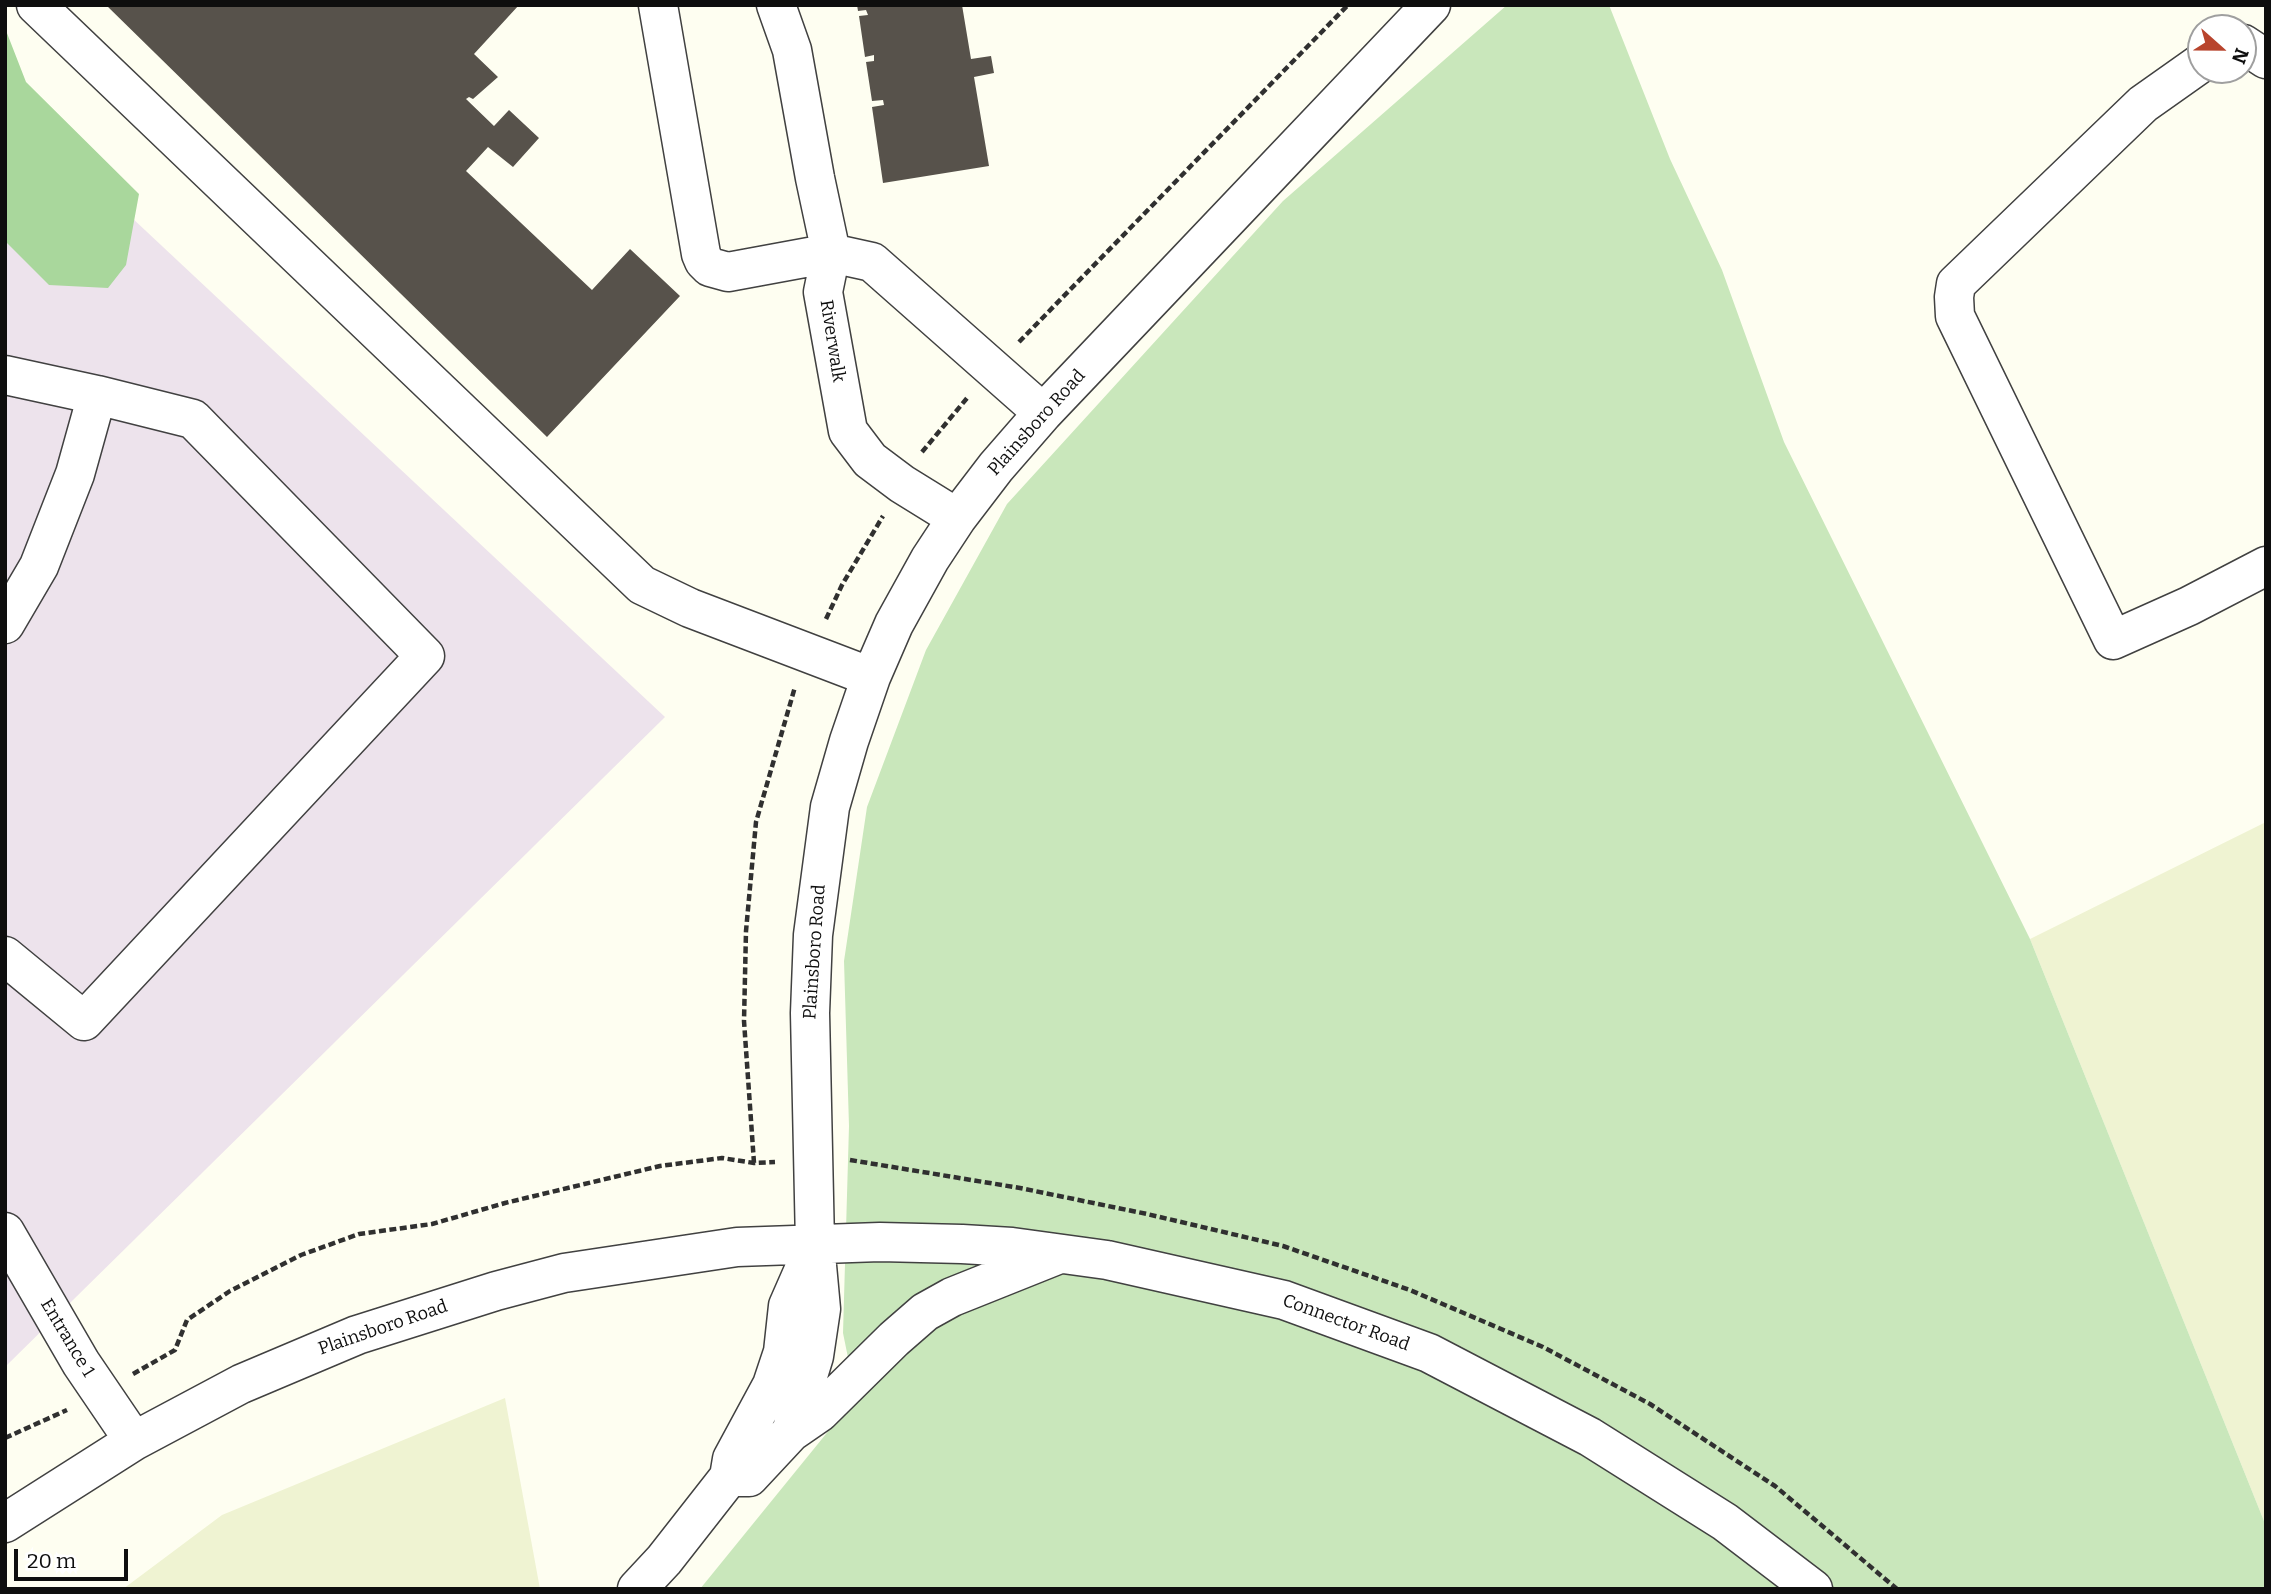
<!DOCTYPE html>
<style>
body{margin:0}
#map{position:relative;width:2271px;height:1594px;overflow:hidden;background:#fefef1;font-family:Bitter,serif}
canvas{display:block}
.frame{position:absolute;inset:0;border:7px solid #0e0e0e;pointer-events:none}
.north{position:absolute;left:2187px;top:14px;width:70px;height:70px;box-sizing:border-box;background:#fff;border:2px solid #9f9f9f;border-radius:50%;rotate:111deg;font-size:19px;font-weight:700;line-height:28px;text-align:center;color:#0e0e0e}
.north::after{content:'';display:block;margin:auto;width:24px;height:32px;background:#b8442d;clip-path:polygon(50% 0,100% 100%,50% 72%,0 100%)}
.scale{position:absolute;left:14px;top:1549px;width:114px;height:32px;box-sizing:border-box;border:4px solid #0e0e0e;border-top:0;padding-left:9px;font-size:21px;line-height:24px;white-space:nowrap;color:#0e0e0e;-webkit-text-stroke:5px #fff;paint-order:stroke}
</style>
<div id="map">
<canvas width="2271" height="1594"></canvas>
<div class="frame"></div>
<div class="north">N</div>
<div class="scale">20 m</div>
</div>
<script>
const c = document.querySelector('canvas').getContext('2d');
c.lineJoin = 'round';
function fillPath(path, color) { c.fillStyle = color; c.fill(path, 'evenodd'); }
const poly = rows => new Path2D(rows.map(r => 'M' + r).join(''));
function stroke(path, color, width, dash) { c.strokeStyle = color; c.lineWidth = width; c.lineCap = dash ? 'butt' : 'round'; c.setLineDash(dash || []); c.stroke(path); }
function drawText(font, color, halo, rows, align = 'center') {
  c.font = font + ' Bitter,serif'; c.lineWidth = 7; c.setLineDash([]); c.textBaseline = 'middle'; c.strokeStyle = halo; c.fillStyle = color; for (const [text, x, y, turn = 0] of rows) {
    c.save(); c.translate(x, y); c.rotate((+turn || 0) * Math.PI / 180); c.textAlign = isNaN(turn) ? turn : align; if (halo) c.strokeText(text, 0, 0); c.fillText(text, 0, 0); c.restore();
  }
}
fillPath(poly([
 [5,99,665,717,5,1367]
]), '#ede3ec');
fillPath(poly([
 [2266,822,2266,1526,2030,939],
 [505,1398,540,1589,123,1589,222,1515]
]), '#eff3d2');
fillPath(poly([
 [1507,5,1609,5,1670,159,1722,270,1784,442,2030,939,2266,1526,2266,1589,700,1589,856,1397,843,1333,849,1126,844,961,867,807,926,650,1007,504,1283,201]
]), '#c9e7bb');
fillPath(poly([
 [5,28,26,82,139,194,126,265,108,288,49,285,5,241]
]), '#a9d79c');
fillPath(poly([
 [106,5,519,5,474,54,498,77,473,99,469,97,466,99,494,126,509,110,539,138,513,167,488,147,466,171,592,290,630,249,680,296,547,437],
 [857,5,962,5,971,59,991,56,994,73,974,77,989,166,883,183,872,107,884,105,883,100,872,101,866,62,874,61,874,55,865,57,859,16,868,15,866,10,858,11]
]), '#57524b');
const minor = poly([
 [36,5,642,585,690,608,871,677],
 [658,5,701,254,704,261,710,267,728,272,831,253,872,262,1043,413],
 [776,5,792,50,815,178,831,253,823,292,848,431,870,460,902,484,957,518],
 [2243,44,2266,59],
 [2201,63,2143,104,1956,284,1954,297,1955,316,2113,640,2189,606,2266,566],
 [5,375,97,395,75,474,39,566,5,624],
 [5,956,84,1021,425,656,193,419,97,395],
 [5,1232,81,1363,134,1441],
 [791,1432,814,1356,821,1309,815,1244,810,1013,813,935,830,807,849,741,871,677,894,624,930,559,957,518,996,467,1043,413,1431,5],
 [729,1477,749,1477,791,1432,820,1412,894,1339,925,1312,952,1297,1057,1255],
 [5,1523,134,1441,241,1384,357,1335,496,1291,564,1273,737,1247,880,1242,962,1244,1012,1247,1107,1260,1284,1300,1429,1353,1590,1437,1725,1522,1813,1589],
 [637,1589,664,1560,729,1477,732,1459,772,1385,783,1352,788,1306,813,1249]
]);
stroke(minor, '#414141', 41);
stroke(poly([
 [1019,342,1348,5],
 [922,452,968,397],
 [826,619,842,585,883,516],
 [850,1160,1020,1188,1147,1214,1283,1246,1410,1290,1543,1347,1650,1404,1775,1486,1897,1589],
 [754,1163,744,1021,746,931,756,822,795,687],
 [133,1374,175,1350,187,1320,230,1291,301,1255,359,1234,432,1224,505,1203,660,1166,722,1158,754,1163,775,1162],
 [5,1438,67,1410]
]), '#303030', 4.5, [7, 3.5]);
stroke(minor, '#fff', 38);
drawText('18px', '#0e0e0e', '#fff', [
 ["Riverwalk",832,341,81],
 ["Plainsboro Road",1037,423,-48],
 ["Plainsboro Road",815,952,-86],
 ["Connector Road",1346,1323,20],
 ["Plainsboro Road",383,1328,-19],
 ["Entrance 1",67,1338,59]
]);
</script>
